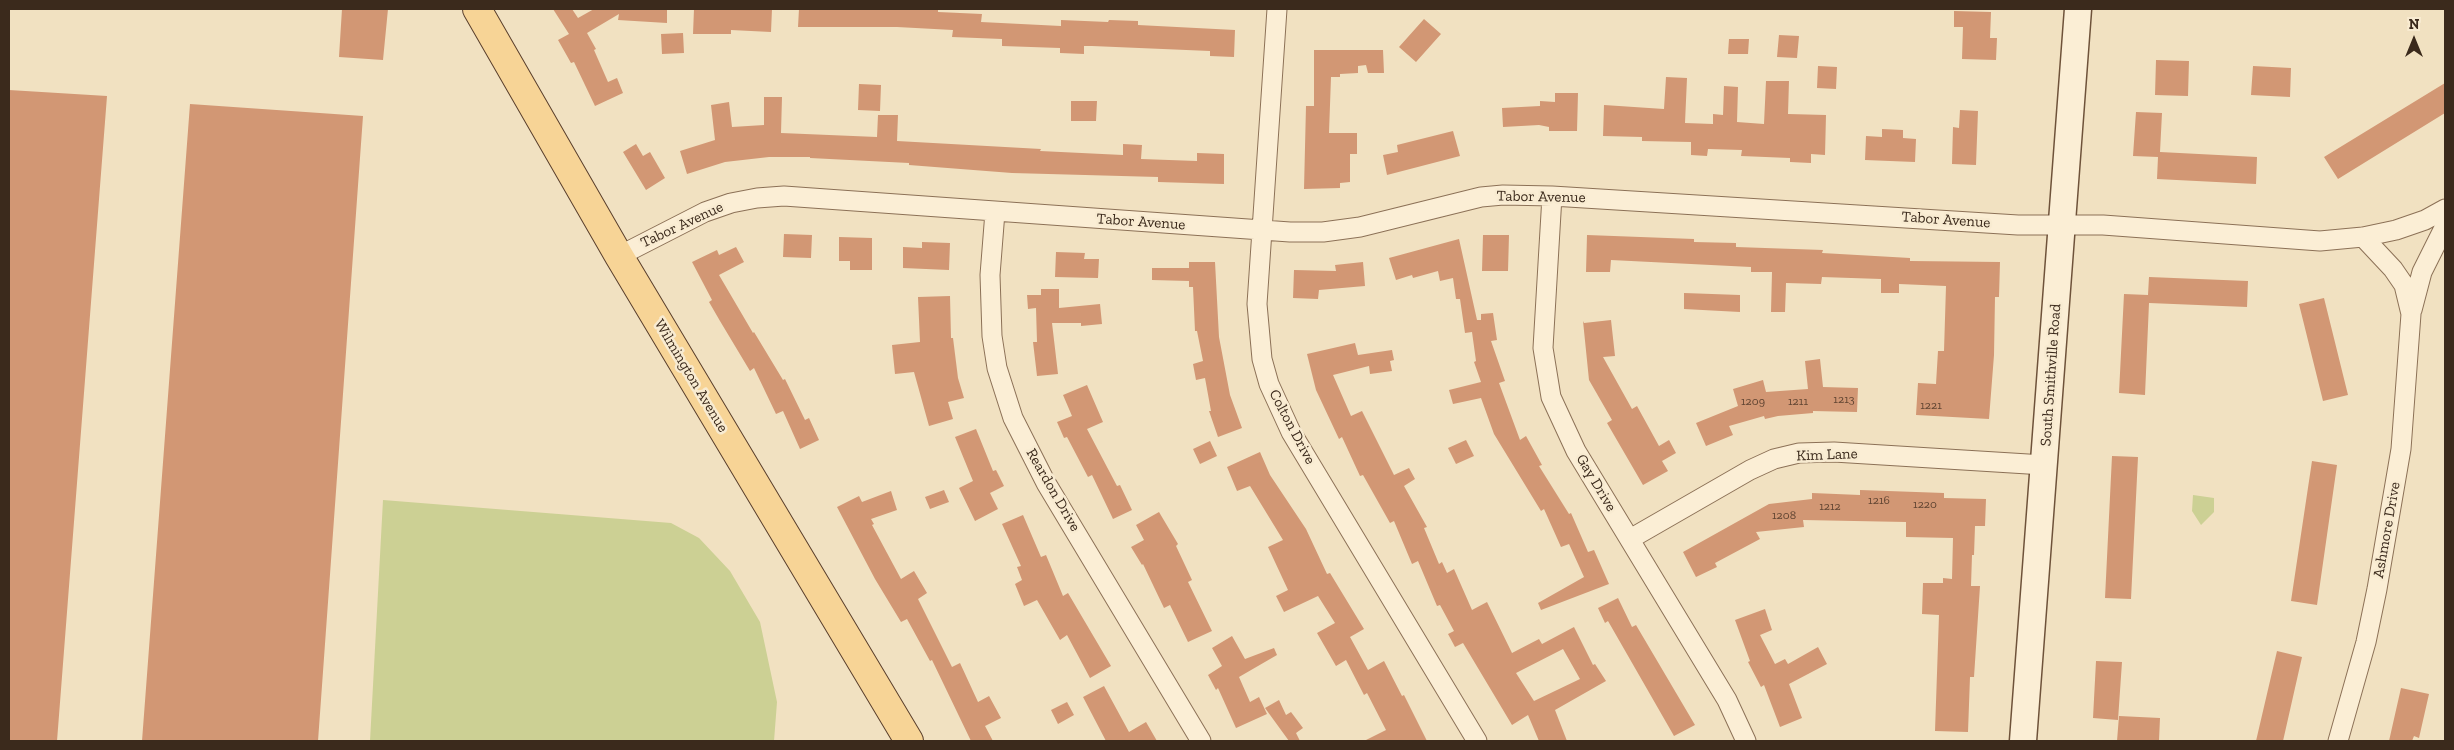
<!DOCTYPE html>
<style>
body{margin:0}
#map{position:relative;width:2454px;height:750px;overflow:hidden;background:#f1e1c1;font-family:"Zilla Slab",serif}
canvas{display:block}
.frame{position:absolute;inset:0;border:10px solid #3b2a1c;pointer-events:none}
.north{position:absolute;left:2389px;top:15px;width:50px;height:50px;-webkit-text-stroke:4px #f8ebd1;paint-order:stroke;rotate:0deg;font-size:14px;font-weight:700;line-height:20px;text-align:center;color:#3b2a1c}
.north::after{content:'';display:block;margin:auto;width:18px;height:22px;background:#3b2a1c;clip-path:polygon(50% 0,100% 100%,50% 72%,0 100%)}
</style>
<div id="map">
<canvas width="2454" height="750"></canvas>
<div class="frame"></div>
<div class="north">N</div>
</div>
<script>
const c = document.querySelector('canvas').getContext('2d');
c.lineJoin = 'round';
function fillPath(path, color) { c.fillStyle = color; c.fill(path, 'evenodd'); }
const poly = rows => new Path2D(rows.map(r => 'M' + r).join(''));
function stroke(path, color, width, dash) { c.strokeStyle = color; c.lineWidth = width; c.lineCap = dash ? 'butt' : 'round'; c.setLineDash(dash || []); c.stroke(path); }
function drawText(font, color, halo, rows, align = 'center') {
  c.font = font + ' "Zilla Slab",serif'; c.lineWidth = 5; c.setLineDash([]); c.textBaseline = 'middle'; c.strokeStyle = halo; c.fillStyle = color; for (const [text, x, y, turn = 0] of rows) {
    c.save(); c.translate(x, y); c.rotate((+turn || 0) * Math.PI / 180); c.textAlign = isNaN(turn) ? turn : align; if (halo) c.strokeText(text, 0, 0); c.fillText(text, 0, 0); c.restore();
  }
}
fillPath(poly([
 [2193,495,2214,498,2214,512,2201,525,2192,511],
 [383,500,671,523,699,538,730,571,760,622,777,702,774,741,370,741]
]), '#ccd094');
fillPath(poly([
 [342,9,388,9,383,60,339,57],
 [553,9,572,9,578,18,594,9,667,9,667,23,618,20,619,14,587,33,596,49,594,50,608,82,617,78,623,93,595,106,574,62,571,63,558,40,569,34],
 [694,9,772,9,771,32,731,30,731,34,693,34],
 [799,9,938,9,938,12,982,14,981,22,1061,26,1061,20,1108,22,1109,20,1138,21,1138,25,1235,30,1234,57,1210,56,1210,51,1092,46,1084,46,1084,54,1060,53,1060,48,1002,46,1002,39,952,37,953,30,897,27,798,27],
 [1954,11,1991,12,1990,38,1997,38,1996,60,1962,59,1963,27,1954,27],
 [1424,19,1441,34,1416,62,1399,47],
 [683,33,684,53,662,54,661,34],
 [1779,35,1799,36,1797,58,1777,57],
 [1729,39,1749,39,1748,54,1728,54],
 [1314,50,1383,50,1384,73,1368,73,1366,65,1358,66,1358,73,1340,74,1340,77,1331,77,1329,133,1357,133,1357,154,1350,154,1350,182,1340,183,1340,188,1304,189,1306,106,1314,106],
 [2156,60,2189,61,2188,96,2155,95],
 [1818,66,1837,67,1836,89,1817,88],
 [2253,66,2291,68,2290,97,2251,95],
 [1666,77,1687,78,1685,123,1713,124,1713,114,1723,115,1724,86,1738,87,1737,122,1764,124,1766,81,1789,81,1788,114,1826,115,1825,155,1811,154,1811,163,1790,162,1790,158,1741,156,1742,150,1708,149,1707,156,1691,155,1691,142,1642,141,1642,137,1603,136,1604,105,1664,109],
 [2445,83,2445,113,2338,179,2324,157],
 [859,84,881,85,880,111,858,110],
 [9,90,107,96,57,741,9,741],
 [1555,93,1578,93,1577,131,1549,131,1549,127,1539,125,1503,127,1502,108,1540,106,1540,101,1555,102],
 [764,97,782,97,781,133,877,137,878,115,898,115,897,141,1041,149,1040,151,1123,155,1123,144,1142,145,1141,159,1197,161,1197,153,1224,154,1224,184,1158,182,1158,177,1012,173,909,165,909,163,810,158,810,157,769,157,725,162,687,174,680,151,715,140,711,105,729,102,732,127,764,125],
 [1071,101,1097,101,1096,121,1071,121],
 [190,104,363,116,318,741,142,741],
 [1960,110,1978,111,1976,165,1952,164,1953,127,1959,128],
 [2136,112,2162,113,2160,152,2257,157,2256,184,2157,179,2158,157,2133,156],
 [1882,129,1903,130,1903,138,1916,139,1915,162,1865,160,1866,136,1882,137],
 [1453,131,1460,156,1387,175,1383,155,1398,152,1397,145],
 [636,144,643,156,650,152,665,178,646,190,623,152],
 [784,234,812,235,811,258,783,257],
 [1483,235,1509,235,1508,271,1482,271],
 [1587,235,1694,239,1694,242,1736,243,1736,247,1823,250,1822,253,1910,258,1910,261,2000,262,1999,297,1995,297,1994,355,1989,419,1916,415,1918,383,1936,384,1938,351,1944,351,1946,286,1899,284,1899,293,1881,293,1881,279,1822,277,1821,284,1786,283,1785,312,1771,312,1772,272,1751,272,1751,267,1611,260,1610,272,1586,272],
 [839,237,872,238,872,270,850,270,850,261,839,261],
 [1459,239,1477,320,1481,320,1481,314,1493,313,1497,340,1491,341,1505,381,1499,383,1520,440,1526,436,1542,465,1539,466,1569,514,1571,513,1588,552,1594,550,1609,584,1541,610,1538,603,1584,577,1569,544,1561,547,1544,509,1541,511,1494,434,1481,398,1453,404,1449,390,1481,382,1474,362,1476,361,1472,332,1465,333,1460,299,1456,299,1453,278,1440,281,1438,271,1413,278,1412,275,1396,280,1389,258],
 [922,242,950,243,949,270,903,268,903,247,922,248],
 [736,247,744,262,719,275,753,333,754,332,783,380,785,379,805,420,809,418,819,440,800,449,783,411,776,414,754,368,750,371,720,321,709,302,712,300,692,262,717,250,719,255],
 [1056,252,1085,253,1084,259,1099,259,1098,278,1055,277],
 [1189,262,1215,262,1219,337,1230,395,1242,428,1218,437,1209,411,1211,411,1205,378,1196,380,1193,364,1203,361,1197,331,1195,331,1193,287,1189,287,1189,281,1152,280,1152,268,1189,268],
 [1363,262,1365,286,1319,290,1318,299,1293,298,1294,270,1336,271,1335,265],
 [2149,277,2248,281,2247,307,2149,303,2145,395,2119,393,2124,294,2148,295],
 [1041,289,1059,289,1059,308,1100,304,1102,324,1081,326,1081,323,1052,323,1058,374,1037,376,1033,342,1037,342,1036,308,1028,309,1027,295,1041,295],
 [1684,293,1740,295,1740,312,1684,309],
 [950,296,951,338,953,338,958,378,964,398,948,402,953,419,929,426,914,372,895,374,892,345,920,342,918,297],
 [2324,298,2348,395,2323,401,2299,304],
 [1611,320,1615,356,1603,357,1632,409,1637,406,1659,446,1669,440,1676,453,1662,461,1668,471,1643,485,1607,423,1612,420,1589,380,1583,321,1584,323],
 [1355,343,1358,355,1392,350,1394,360,1390,361,1392,371,1370,374,1369,366,1333,375,1351,416,1362,411,1394,475,1409,468,1415,479,1404,486,1427,527,1424,528,1439,564,1442,562,1447,573,1454,569,1472,610,1487,602,1512,653,1539,639,1542,644,1574,627,1593,665,1595,664,1606,681,1555,710,1567,741,1539,741,1528,715,1512,725,1463,643,1455,647,1448,634,1454,631,1440,605,1437,606,1418,561,1412,564,1394,521,1390,523,1363,475,1360,476,1342,437,1339,439,1316,390,1307,354],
 [1563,649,1580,679,1534,701,1516,673],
 [1820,359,1823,387,1858,388,1857,412,1813,411,1813,413,1778,416,1765,419,1764,416,1729,426,1733,435,1706,446,1696,423,1738,406,1733,389,1763,380,1766,392,1808,389,1805,361],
 [1087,385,1103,422,1087,429,1117,486,1120,485,1132,510,1113,519,1092,475,1088,477,1067,437,1064,438,1057,422,1072,416,1063,395],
 [976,429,993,471,996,470,1004,486,990,493,998,509,975,521,959,488,973,481,955,437],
 [1466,440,1474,456,1456,464,1448,448],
 [1210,441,1217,456,1200,464,1193,449],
 [1260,452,1270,475,1306,529,1327,574,1330,573,1364,629,1350,637,1368,670,1384,661,1402,696,1404,695,1427,741,1364,741,1386,730,1367,693,1364,695,1346,660,1336,666,1317,633,1335,623,1318,596,1284,612,1276,596,1288,590,1268,547,1283,540,1250,486,1237,491,1227,467],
 [2112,456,2138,457,2131,599,2105,598],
 [2312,461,2337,465,2317,605,2291,601],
 [944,490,949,502,930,509,925,497],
 [1860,490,1944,493,1944,498,1986,499,1985,526,1975,526,1974,555,1972,555,1971,586,1980,586,1974,677,1970,677,1968,732,1935,731,1939,615,1922,614,1923,583,1943,583,1943,578,1952,579,1953,538,1906,537,1906,522,1803,520,1804,527,1756,532,1760,539,1715,563,1717,567,1696,577,1683,552,1769,504,1812,499,1812,493,1860,495],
 [891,491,897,510,871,519,874,524,872,525,901,579,914,571,927,593,918,599,952,667,960,663,978,702,989,696,1001,718,985,726,993,741,971,741,932,660,930,661,907,619,901,622,875,579,837,507,859,496,862,502],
 [1159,512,1178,544,1176,546,1192,580,1188,582,1212,631,1188,642,1170,605,1164,608,1143,564,1142,565,1131,547,1144,540,1136,525],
 [1023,515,1041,557,1046,555,1063,596,1068,593,1111,666,1090,678,1067,635,1060,640,1037,600,1024,606,1015,584,1022,580,1017,567,1021,566,1002,524],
 [1618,598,1632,627,1636,625,1695,725,1674,736,1608,621,1605,623,1598,608],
 [1765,609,1772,630,1760,635,1775,664,1785,659,1788,664,1818,647,1827,664,1789,684,1802,718,1780,727,1764,685,1761,687,1748,662,1750,661,1735,620],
 [1232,636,1245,659,1274,648,1277,655,1239,677,1250,702,1259,697,1267,714,1236,728,1218,688,1216,690,1208,675,1222,666,1212,648],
 [2277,651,2302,657,2283,741,2256,741],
 [2096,661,2122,662,2118,720,2093,718],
 [1104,686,1129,732,1146,722,1157,741,1106,741,1083,697],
 [2401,688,2429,694,2419,738,2414,736,2412,741,2389,741],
 [1279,700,1286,715,1291,712,1303,728,1296,733,1300,741,1289,741,1265,708],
 [1067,702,1074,715,1058,724,1051,710],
 [2119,716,2160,718,2159,741,2117,741]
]), '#d29774');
const street = poly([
 [1277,9,1257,304,1262,359,1269,384,1291,432,1477,741],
 [1552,196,1543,348,1551,397,1576,451,1727,700,1746,741],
 [995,212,990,275,992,336,997,368,1013,418,1046,483,1201,741],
 [619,256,705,212,731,203,757,198,784,196,1290,232,1323,232,1360,227,1481,197,1503,195,1552,196,2018,225,2103,225,2320,241,2363,237,2396,230,2425,220,2445,209],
 [2412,310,2422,272,2445,226],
 [1630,539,1750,470,1774,459,1799,453,1834,452,2044,465],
 [2338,741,2366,642,2377,589,2401,449,2411,314,2404,285,2393,269,2363,237]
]);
const secondary = poly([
 [2023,741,2078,9]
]);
const primary = poly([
 [477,9,619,256,909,741]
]);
stroke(street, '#8c7157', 21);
stroke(secondary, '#6e523a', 29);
stroke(primary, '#5a3f2c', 30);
stroke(street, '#fbeed5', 19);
stroke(secondary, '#fbeed5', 26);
stroke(primary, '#f7d496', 28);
drawText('12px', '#614532', null, [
 ["1213",1844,400],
 ["1209",1753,402],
 ["1211",1798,402],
 ["1221",1931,406],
 ["1216",1879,501],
 ["1220",1925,505],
 ["1212",1830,507],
 ["1208",1784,516]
]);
drawText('15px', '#3b2a1c', '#f8ebd1', [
 ["Tabor Avenue",1541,197,1],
 ["Tabor Avenue",1946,220,4],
 ["Tabor Avenue",1141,222,4],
 ["Tabor Avenue",682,225,-25],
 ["South Smithville Road",2051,375,-86],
 ["Wilmington Avenue",691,376,59],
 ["Colton Drive",1292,427,62],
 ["Kim Lane",1827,455,-2],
 ["Gay Drive",1596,483,59],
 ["Reardon Drive",1053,490,60],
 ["Ashmore Drive",2387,530,-80]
]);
</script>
